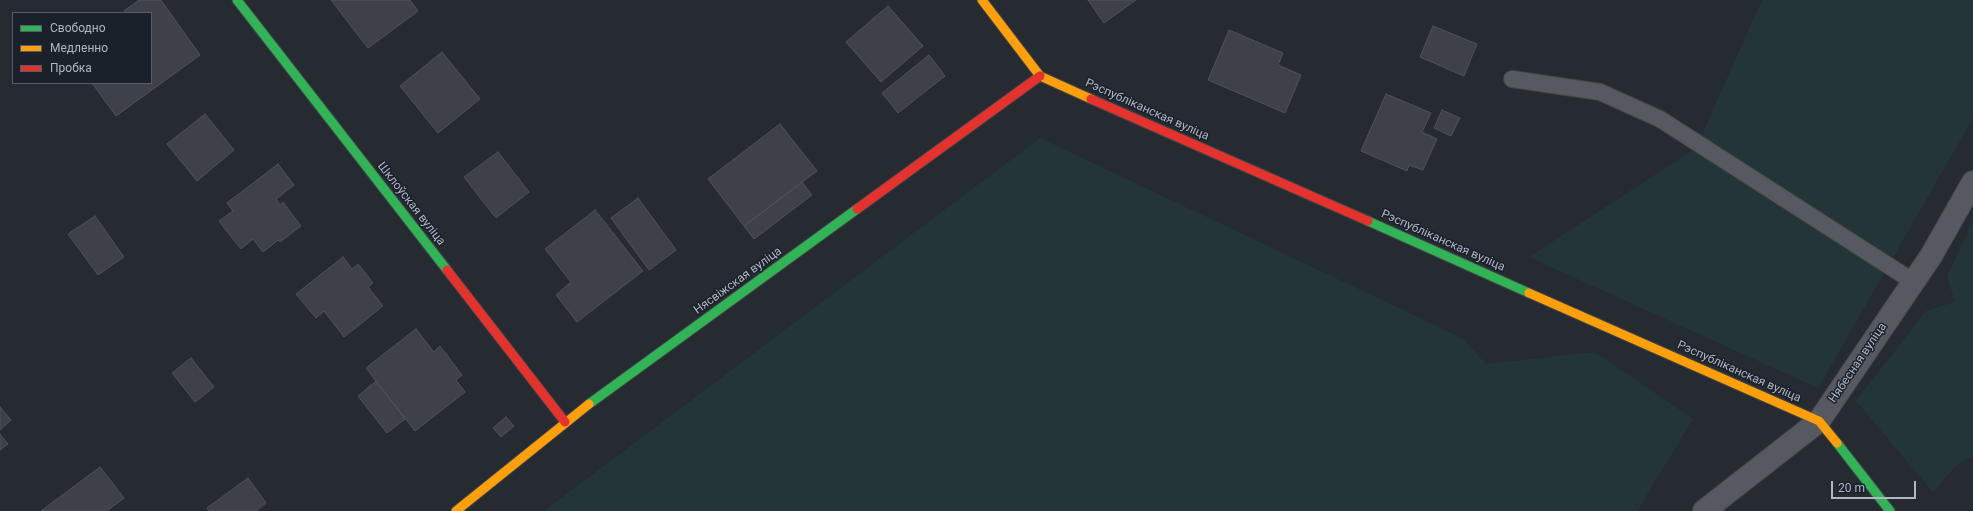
<!DOCTYPE html>
<meta charset="utf-8">
<style>
body{margin:0}
#map{position:relative;width:1973px;height:511px;overflow:hidden;background:#262b32;font-family:Roboto,sans-serif}
canvas{display:block}
.legend{position:absolute;left:12px;top:12px;width:140px;height:72px;box-sizing:border-box;background:#1a212b;border:1px solid #565d68;margin:0;padding:5px 7px;list-style:none;font-size:12px;color:#afb7c3}
.legend li{display:flex;align-items:center;gap:8px;height:20px}
.legend b{width:20px;border:1px solid #565d68}
.scale{position:absolute;left:1831px;top:481px;width:85px;height:18px;box-sizing:border-box;border:2px solid #afb7c3;border-top:0;padding-left:5px;font-size:12px;line-height:14px;white-space:nowrap;color:#afb7c3;-webkit-text-stroke:3px #1a212b;paint-order:stroke}
</style>
<div id="map">
<canvas width="1973" height="511"></canvas>
<ul class="legend">
<li><b style="height:5px;background:#30b455"></b>Свободно</li>
<li><b style="height:5px;background:#ff9f0a"></b>Медленно</li>
<li><b style="height:5px;background:#e5322d"></b>Пробка</li>
</ul>
<div class="scale">20 m</div>
</div>
<script>
const c = document.querySelector('canvas').getContext('2d');
c.lineJoin = 'round';
function fillPath(path, color) { c.fillStyle = color; c.fill(path, 'evenodd'); }
const poly = rows => new Path2D(rows.map(r => 'M' + r).join(''));
function stroke(path, color, width, dash) { c.strokeStyle = color; c.lineWidth = width; c.lineCap = dash ? 'butt' : 'round'; c.setLineDash(dash || []); c.stroke(path); }
function drawText(font, color, halo, rows, align = 'center') {
  c.font = font + ' Roboto,sans-serif'; c.lineWidth = 3; c.setLineDash([]); c.textBaseline = 'middle'; c.strokeStyle = halo; c.fillStyle = color; for (const [text, x, y, turn = 0] of rows) {
    c.save(); c.translate(x, y); c.rotate((+turn || 0) * Math.PI / 180); c.textAlign = isNaN(turn) ? turn : align; if (halo) c.strokeText(text, 0, 0); c.fillText(text, 0, 0); c.restore();
  }
}
fillPath(poly([
 [1762,0,1973,0,1973,118,1818,388,1529,257,1696,148],
 [1040,138,1462,338,1486,364,1595,352,1693,419,1637,511,544,511],
 [1973,221,1973,456,1960,462,1933,492,1856,401,1926,311,1955,302,1947,276]
]), '#243537');
const building = poly([
 [139,0,161,0,200,55,116,116,92,83,151,83,151,13,125,13,124,11,139,0],
 [331,0,410,0,418,11,368,48,331,0],
 [1088,0,1136,0,1104,23,1088,0],
 [888,6,923,46,881,82,846,42,888,6],
 [1433,26,1477,44,1464,76,1420,57,1433,26],
 [1229,30,1283,53,1278,65,1301,75,1285,113,1208,80,1229,30],
 [442,52,480,99,438,133,400,86,442,52],
 [929,55,945,76,898,113,882,93,929,55],
 [1386,94,1431,113,1422,132,1437,139,1423,170,1409,165,1407,171,1361,151,1386,94],
 [1442,110,1460,118,1451,136,1434,128,1442,110],
 [205,114,234,150,197,181,167,144,205,114],
 [780,124,817,171,744,226,708,179,780,124],
 [498,152,529,192,496,218,464,177,498,152],
 [278,164,294,185,276,199,280,205,283,202,301,226,280,242,278,240,263,252,253,239,241,249,219,221,233,211,227,203,278,164],
 [802,182,812,195,754,239,744,226,802,182],
 [638,198,676,250,649,270,611,218,638,198],
 [595,210,643,271,577,322,556,295,571,282,545,249,595,210],
 [95,216,124,257,98,275,68,234,95,216],
 [343,257,352,269,358,264,373,283,368,287,383,306,344,337,324,311,316,318,296,294,343,257],
 [416,329,434,352,440,346,462,375,456,380,465,392,415,431,366,368,416,329],
 [191,358,214,387,195,402,172,373,191,358],
 [376,381,405,419,387,433,358,396,376,381],
 [0,407,11,420,0,430,0,407],
 [506,417,514,426,501,437,493,428,506,417],
 [0,434,8,444,0,450,0,434],
 [100,467,124,498,107,511,41,511,100,467],
 [248,478,266,503,256,511,209,511,207,508,248,478]
]);
fillPath(building, '#3e4248');
stroke(building, '#4e5259', 1);
const lane = poly([
 [1512,79,1600,92,1660,119,1914,282]
]);
const street = poly([
 [1704,511,1819,421,1931,256,1973,182]
]);
const fast = poly([
 [237,0,447,270],
 [1368,221,1529,293],
 [589,404,857,209],
 [1837,443,1890,511]
]);
const slow = poly([
 [982,0,1040,76,1091,99],
 [1529,293,1819,421,1837,443],
 [456,511,589,404]
]);
const jam = poly([
 [1091,99,1368,221],
 [857,209,1040,76],
 [447,270,565,422]
]);
stroke(lane, '#42454a', 18);
stroke(street, '#42454a', 24);
stroke(fast, '#42454a', 11);
stroke(slow, '#42454a', 11);
stroke(jam, '#42454a', 11);
stroke(lane, '#56595f', 16);
stroke(street, '#56595f', 22);
stroke(fast, '#30b455', 9);
stroke(slow, '#ff9f0a', 9);
stroke(jam, '#e5322d', 9);
drawText('12px', '#afb7c3', '#1a212b', [
 ["Рэспубліканская вуліца",1147,110,24],
 ["Шклоўская вуліца",411,204,52],
 ["Рэспубліканская вуліца",1443,241,24],
 ["Нясвіжская вуліца",738,281,-36],
 ["Нябесная вуліца",1858,363,-56],
 ["Рэспубліканская вуліца",1739,372,24]
]);
</script>
